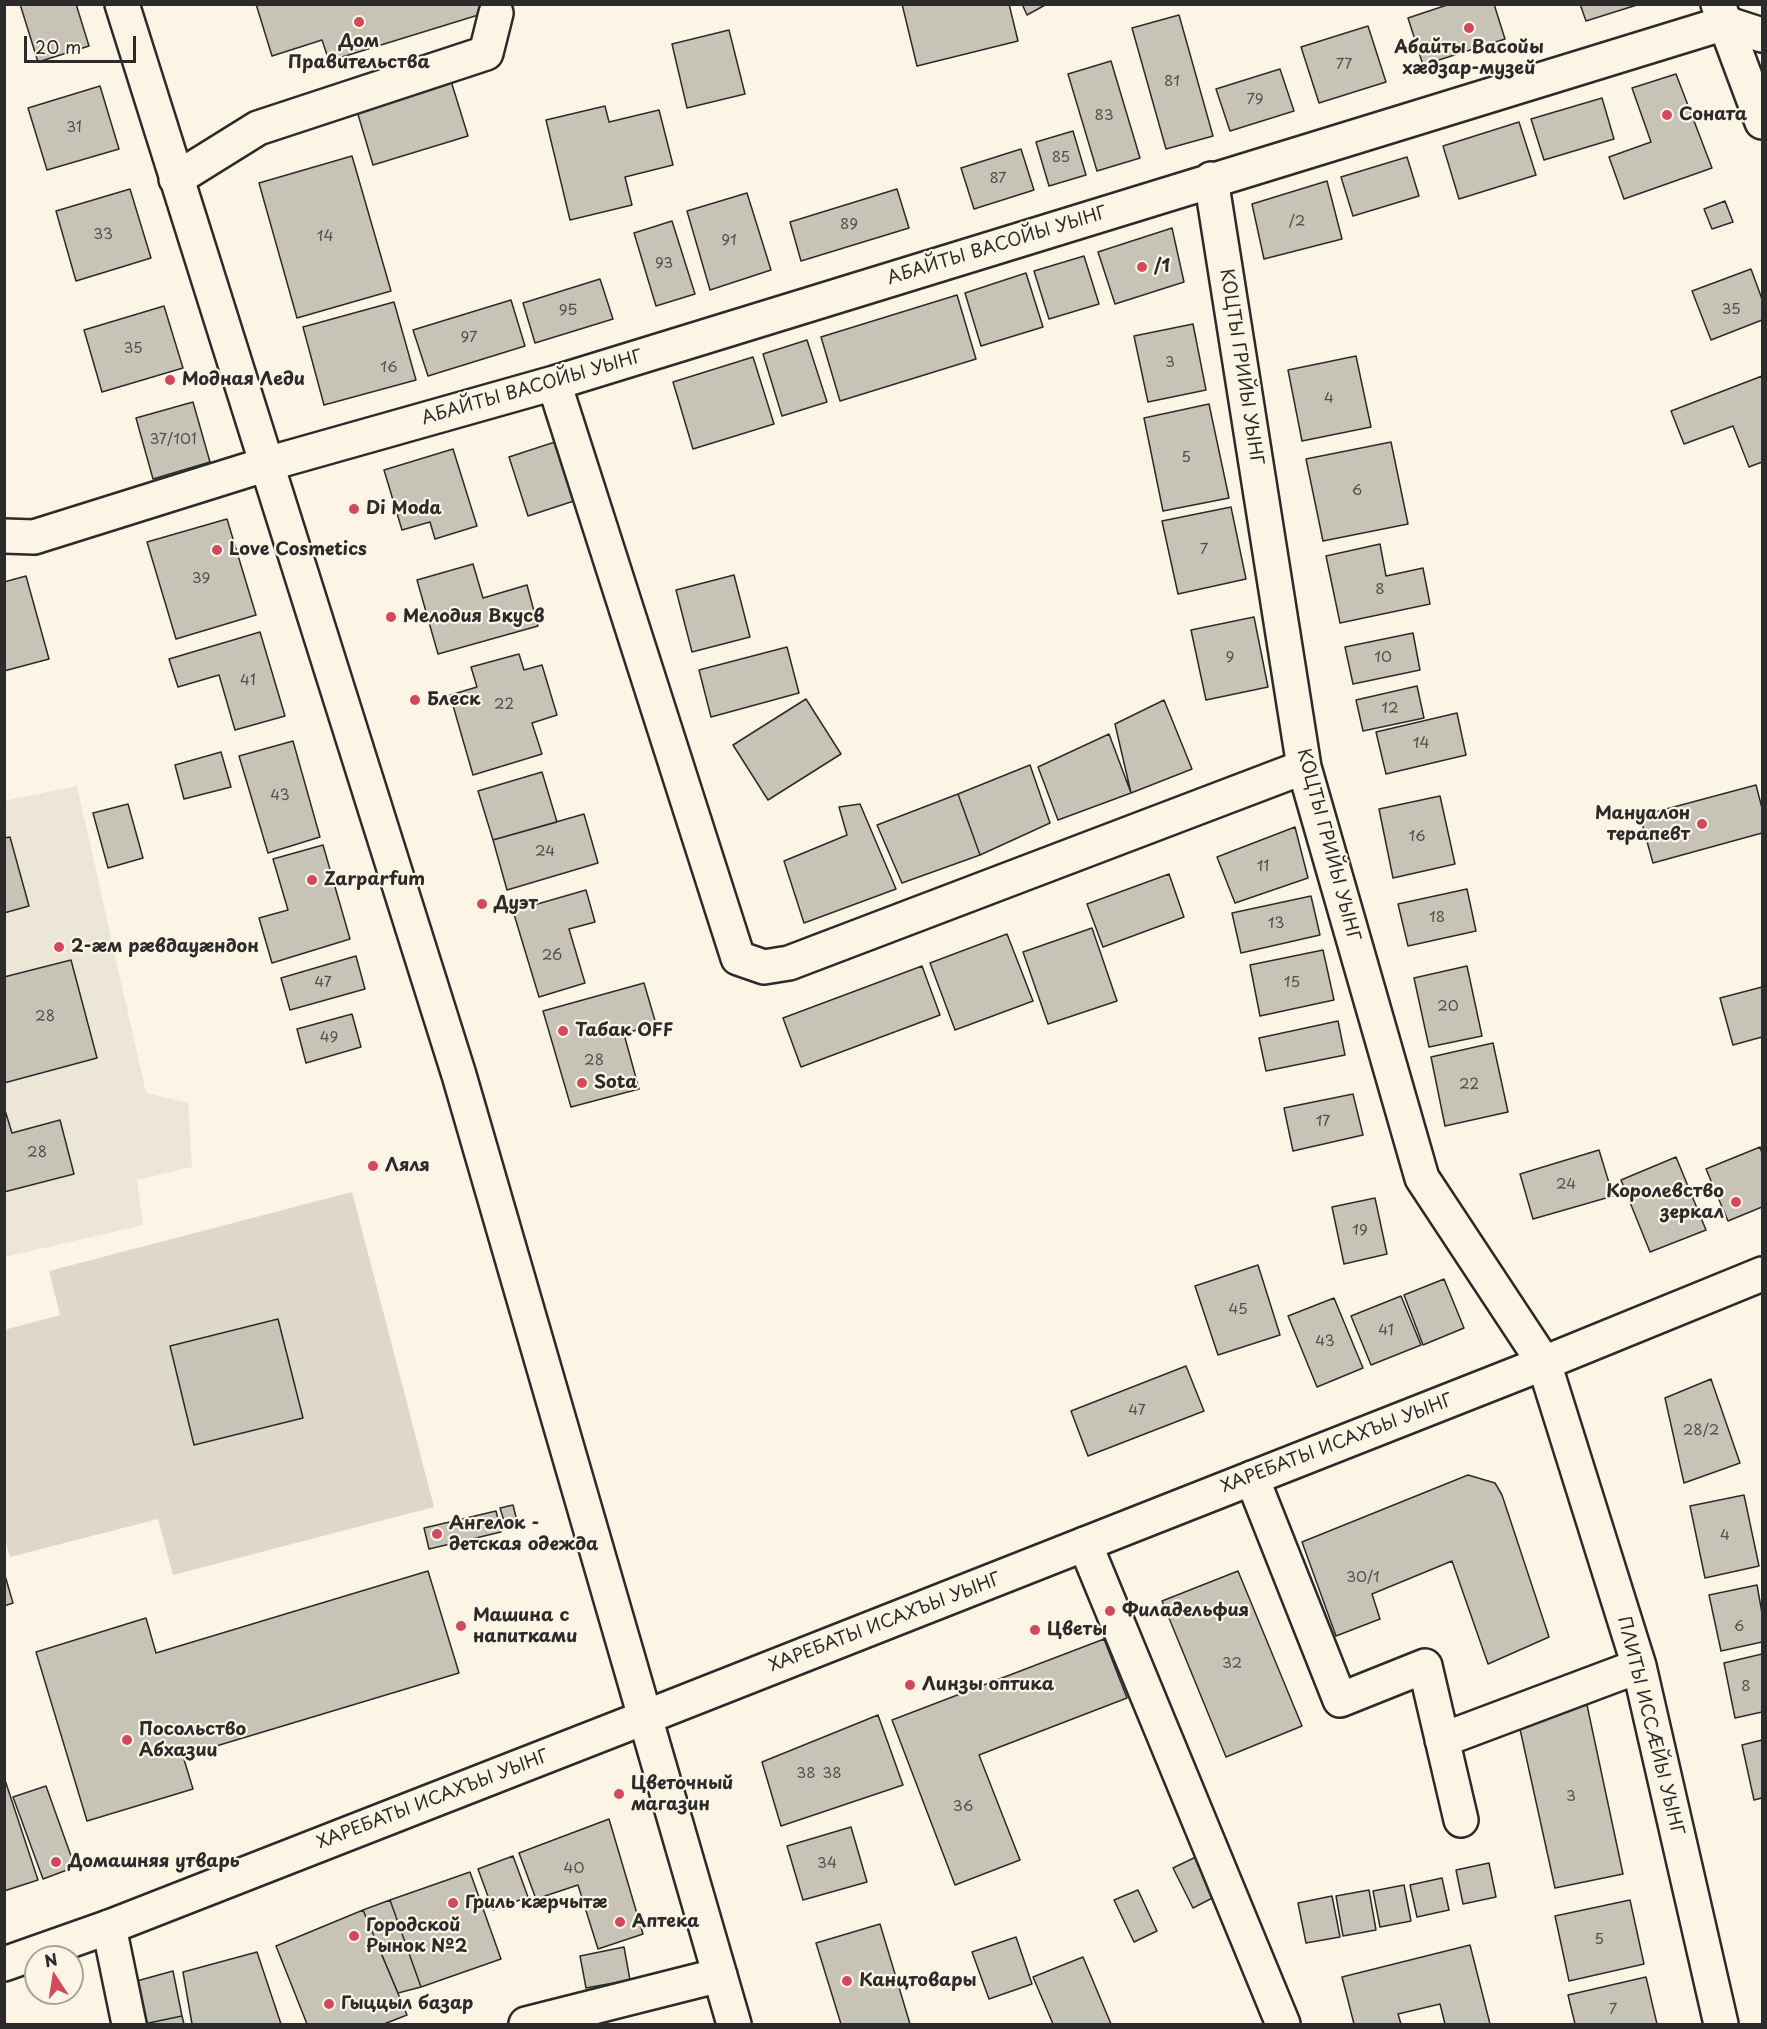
<!DOCTYPE html>
<meta charset="utf-8">
<style>
body{margin:0}
#map{position:relative;width:1767px;height:2029px;overflow:hidden;background:#fcf5e5;font-family:"Playpen Sans",sans-serif}
canvas{display:block}
.frame{position:absolute;inset:0;border:6px solid #2b2b2b;pointer-events:none}
.north{position:absolute;left:24px;top:1945px;width:60px;height:60px;box-sizing:border-box;background:#fcf5e5;border:2px solid #a8a49b;border-radius:50%;rotate:348deg;font-size:16px;font-weight:700;line-height:24px;text-align:center;color:#2b2b2b}
.north::after{content:'';display:block;margin:auto;width:21px;height:27px;background:#d1495b;clip-path:polygon(50% 0,100% 100%,50% 72%,0 100%)}
.scale{position:absolute;left:24px;top:36px;width:112px;height:27px;box-sizing:border-box;border:3px solid #2b2b2b;border-top:0;padding-left:8px;font-size:18px;line-height:21px;white-space:nowrap;color:#2b2b2b;-webkit-text-stroke:4px #fcf5e5;paint-order:stroke}
</style>
<div id="map">
<canvas width="1767" height="2029"></canvas>
<div class="frame"></div>
<div class="north">N</div>
<div class="scale">20 m</div>
</div>
<script>
const c = document.querySelector('canvas').getContext('2d');
c.lineJoin = 'round';
function fillPath(path, color) { c.fillStyle = color; c.fill(path, 'evenodd'); }
const poly = rows => new Path2D(rows.map(r => 'M' + r).join(''));
function stroke(path, color, width, dash) { c.strokeStyle = color; c.lineWidth = width; c.lineCap = dash ? 'butt' : 'round'; c.setLineDash(dash || []); c.stroke(path); }
function drawText(font, color, halo, rows, align = 'center') {
  c.font = font + ' "Playpen Sans",sans-serif'; c.lineWidth = 4.5; c.setLineDash([]); c.textBaseline = 'middle'; c.strokeStyle = halo; c.fillStyle = color; for (const [text, x, y, turn = 0] of rows) {
    c.save(); c.translate(x, y); c.rotate((+turn || 0) * Math.PI / 180); c.textAlign = isNaN(turn) ? turn : align; if (halo) c.strokeText(text, 0, 0); c.fillText(text, 0, 0); c.restore();
  }
}
fillPath(poly([
 [77,786,146,1093,188,1103,192,1167,137,1180,143,1225,5,1257,4,801]
]), '#ece6d7');
fillPath(poly([
 [352,1192,434,1507,173,1575,158,1519,10,1557,4,1535,4,1330,60,1315,49,1271]
]), '#ded8ca');
const building = poly([
 [20,4,76,4,89,46,38,62,20,4],
 [256,4,514,4,329,61,322,40,272,56,256,4],
 [902,4,1009,4,1018,41,917,66,902,4],
 [1022,4,1047,4,1027,15,1022,4],
 [1450,4,1494,4,1505,39,1423,65,1408,18,1450,4],
 [1580,4,1640,4,1586,21,1580,4],
 [1179,15,1213,136,1166,149,1132,28,1179,15],
 [1368,26,1386,82,1319,103,1301,47,1368,26],
 [729,30,745,94,687,108,672,44,729,30],
 [1111,61,1140,158,1097,171,1068,74,1111,61],
 [1280,69,1294,111,1230,131,1216,89,1280,69],
 [1676,74,1712,168,1624,199,1609,157,1651,142,1632,88,1676,74],
 [451,81,468,136,373,165,357,111,451,81],
 [100,86,119,149,47,170,28,108,100,86],
 [1602,98,1614,139,1544,160,1531,119,1602,98],
 [605,106,609,122,659,110,673,165,625,177,632,205,570,220,546,120,605,106],
 [1519,122,1536,175,1459,199,1443,146,1519,122],
 [1073,131,1086,175,1049,186,1036,142,1073,131],
 [1021,149,1034,190,974,209,961,168,1021,149],
 [352,156,391,291,297,318,259,183,352,156],
 [1407,157,1419,196,1353,216,1341,177,1407,157],
 [1327,181,1342,239,1264,259,1252,204,1327,181],
 [130,189,151,258,76,281,56,211,130,189],
 [897,189,909,228,801,261,790,222,897,189],
 [747,193,771,270,710,290,687,211,747,193],
 [1725,201,1733,222,1712,229,1704,209,1725,201],
 [672,221,695,294,656,306,634,233,672,221],
 [1172,228,1184,282,1115,304,1098,252,1172,228],
 [1084,256,1099,304,1049,319,1034,271,1084,256],
 [1751,269,1762,299,1762,320,1711,340,1692,291,1751,269],
 [1026,273,1043,327,981,346,965,293,1026,273],
 [600,279,613,319,535,343,523,303,600,279],
 [957,295,976,359,840,401,821,337,957,295],
 [511,300,525,346,428,376,413,330,511,300],
 [394,302,416,380,324,405,303,327,394,302],
 [164,306,183,368,102,392,84,330,164,306],
 [1193,324,1206,390,1148,402,1134,336,1193,324],
 [807,340,827,402,782,416,763,354,807,340],
 [1356,356,1371,427,1302,441,1288,370,1356,356],
 [753,357,774,424,693,449,673,382,753,357],
 [1762,376,1762,462,1749,467,1733,426,1684,444,1671,411,1762,376],
 [193,402,210,462,153,479,136,418,193,402],
 [1209,404,1229,498,1163,511,1144,418,1209,404],
 [561,440,580,499,528,516,509,457,561,440],
 [1391,442,1408,524,1323,541,1306,459,1391,442],
 [453,449,477,526,435,539,430,522,402,530,384,470,453,449],
 [1231,507,1246,579,1178,594,1162,521,1231,507],
 [227,519,256,615,176,639,147,542,227,519],
 [1380,544,1386,576,1423,568,1430,604,1340,623,1326,556,1380,544],
 [473,564,483,598,527,585,538,626,438,654,417,580,473,564],
 [734,575,750,637,692,652,676,590,734,575],
 [26,576,49,659,4,671,4,582,26,576],
 [1254,617,1268,687,1206,700,1191,630,1254,617],
 [260,632,285,716,235,730,219,675,178,687,169,659,260,632],
 [1413,633,1420,670,1353,684,1345,647,1413,633],
 [787,647,799,693,711,717,699,670,787,647],
 [519,654,524,670,542,665,557,715,532,723,542,754,473,775,450,695,477,687,471,667,519,654],
 [1417,686,1424,718,1363,731,1356,700,1417,686],
 [806,699,841,754,768,800,733,745,806,699],
 [1164,700,1192,769,1131,793,1115,724,1164,700],
 [1457,713,1466,755,1386,774,1376,732,1457,713],
 [1109,734,1131,793,1058,820,1038,767,1109,734],
 [293,741,320,837,268,853,239,756,293,741],
 [221,752,231,787,184,799,175,765,221,752],
 [1030,765,1050,823,980,855,958,794,1030,765],
 [542,772,557,822,493,840,478,791,542,772],
 [1756,785,1762,808,1762,833,1653,863,1640,816,1756,785],
 [958,794,980,855,902,883,877,825,958,794],
 [1440,796,1455,864,1393,878,1379,809,1440,796],
 [128,804,143,858,108,868,93,813,128,804],
 [860,804,896,889,804,923,784,861,847,835,839,807,860,804],
 [584,814,598,863,507,890,493,840,584,814],
 [1295,827,1308,878,1235,903,1217,857,1295,827],
 [10,837,29,906,4,913,4,838,10,837],
 [323,845,350,939,272,963,259,918,288,910,273,859,323,845],
 [1169,874,1184,917,1103,947,1087,904,1169,874],
 [1467,889,1476,931,1408,946,1398,904,1467,889],
 [586,890,595,922,569,929,585,983,539,997,513,911,586,890],
 [1311,896,1320,935,1241,953,1232,913,1311,896],
 [1092,928,1117,1001,1048,1024,1023,952,1092,928],
 [1007,934,1033,1001,955,1030,930,963,1007,934],
 [1323,950,1334,1000,1260,1016,1250,965,1323,950],
 [356,956,365,989,290,1010,281,978,356,956],
 [71,960,97,1058,4,1083,4,977,71,960],
 [922,966,940,1015,801,1067,783,1018,922,966],
 [1467,966,1482,1036,1429,1047,1414,978,1467,966],
 [644,983,656,1024,624,1034,639,1089,571,1107,543,1011,644,983],
 [1762,987,1762,1037,1733,1045,1720,998,1762,987],
 [352,1014,361,1047,306,1063,297,1029,352,1014],
 [1338,1021,1345,1055,1266,1071,1259,1038,1338,1021],
 [1493,1043,1508,1112,1445,1126,1431,1057,1493,1043],
 [1353,1094,1363,1135,1293,1151,1284,1108,1353,1094],
 [4,1107,12,1133,60,1120,74,1174,4,1192,4,1107],
 [1760,1147,1762,1153,1762,1207,1728,1221,1706,1169,1760,1147],
 [1599,1150,1613,1196,1533,1219,1520,1174,1599,1150],
 [1676,1157,1706,1230,1650,1252,1621,1180,1676,1157],
 [1375,1198,1387,1254,1344,1264,1332,1207,1375,1198],
 [1258,1265,1280,1335,1218,1355,1195,1286,1258,1265],
 [1444,1279,1464,1328,1423,1345,1404,1295,1444,1279],
 [1401,1296,1421,1345,1371,1365,1351,1316,1401,1296],
 [1334,1298,1363,1368,1317,1387,1288,1316,1334,1298],
 [278,1319,303,1418,194,1445,170,1346,278,1319],
 [1186,1366,1204,1411,1088,1456,1071,1411,1186,1366],
 [1711,1379,1740,1463,1684,1483,1665,1398,1711,1379],
 [1468,1475,1495,1483,1502,1495,1549,1637,1488,1664,1452,1561,1372,1594,1380,1619,1336,1636,1302,1542,1468,1475],
 [1744,1495,1759,1566,1705,1578,1690,1506,1744,1495],
 [513,1505,517,1521,505,1524,500,1508,513,1505],
 [496,1511,501,1532,429,1549,424,1528,496,1511],
 [428,1571,459,1673,183,1756,193,1789,87,1821,36,1652,146,1618,156,1653,428,1571],
 [1238,1571,1302,1726,1226,1757,1162,1601,1238,1571],
 [4,1572,13,1603,4,1606,4,1572],
 [1757,1585,1762,1613,1762,1642,1721,1651,1709,1595,1757,1585],
 [1104,1639,1127,1698,979,1755,1020,1860,955,1885,892,1720,1104,1639],
 [1762,1654,1762,1712,1735,1718,1724,1663,1762,1654],
 [1587,1705,1623,1874,1555,1888,1518,1720,1587,1705],
 [878,1715,903,1785,781,1826,762,1762,878,1715],
 [1762,1740,1762,1798,1754,1800,1742,1745,1762,1740],
 [4,1777,38,1880,4,1891,4,1777],
 [46,1786,75,1867,43,1879,13,1797,46,1786],
 [609,1819,643,1934,598,1949,578,1885,536,1899,519,1853,609,1819],
 [851,1827,867,1882,803,1900,787,1846,851,1827],
 [1202,1854,1222,1893,1193,1908,1173,1868,1202,1854],
 [513,1856,528,1897,493,1910,478,1869,513,1856],
 [1489,1863,1496,1897,1463,1904,1456,1870,1489,1863],
 [470,1872,501,1959,421,1987,390,1900,470,1872],
 [1442,1878,1449,1910,1417,1917,1410,1885,1442,1878],
 [1404,1885,1411,1921,1380,1927,1373,1891,1404,1885],
 [1138,1890,1157,1931,1134,1942,1114,1900,1138,1890],
 [1369,1890,1376,1930,1343,1936,1336,1896,1369,1890],
 [1332,1896,1340,1937,1306,1943,1298,1903,1332,1896],
 [390,1900,421,1987,398,1993,363,1910,390,1900],
 [1630,1900,1644,1964,1569,1981,1555,1916,1630,1900],
 [363,1910,407,2015,384,2024,307,2024,276,1946,363,1910],
 [880,1924,910,2024,841,2024,816,1943,880,1924],
 [1016,1937,1032,1984,989,1999,972,1952,1016,1937],
 [1470,1945,1490,2024,1445,2024,1440,2004,1398,2014,1401,2024,1354,2024,1342,1977,1470,1945],
 [624,1947,630,1980,586,1988,580,1956,624,1947],
 [257,1952,281,2024,192,2024,183,1972,257,1952],
 [1083,1957,1111,2024,1053,2024,1033,1977,1083,1957],
 [173,1971,182,2016,144,2024,133,1982,173,1971],
 [1646,1977,1657,2024,1575,2024,1568,1995,1646,1977],
 [182,2016,184,2024,144,2024,182,2016]
]);
fillPath(building, '#c8c3b7');
stroke(building, '#2b2b2b', 1.5);
const minor = poly([
 [122,4,459,1075,734,2024],
 [176,179,258,128,486,53,496,13],
 [1211,179,1304,767,1422,1178,1544,1363,1639,1666,1721,2024],
 [554,383,738,958,764,967,789,963,1304,767],
 [4,536,34,537,267,464,554,383,1725,23,1762,35],
 [1252,1478,1340,1700,1425,1666,1461,1820],
 [1085,1544,1283,2024],
 [1442,1740,1639,1666],
 [109,1927,129,2024],
 [526,2024,720,1975]
]);
const major = poly([
 [1718,4,1762,122],
 [4,1964,109,1927,646,1717,1544,1363,1762,1274]
]);
stroke(minor, '#2b2b2b', 38);
stroke(major, '#2b2b2b', 38);
stroke(minor, '#fcf5e5', 33);
stroke(major, '#fcf5e5', 33);
for (const [x, y, r, color] of [
 [359,22,6,"#d1495b"],
 [1469,28,6,"#d1495b"],
 [1667,115,6,"#d1495b"],
 [1142,267,6,"#d1495b"],
 [170,380,6,"#d1495b"],
 [354,509,6,"#d1495b"],
 [217,550,6,"#d1495b"],
 [391,617,6,"#d1495b"],
 [415,700,6,"#d1495b"],
 [1702,824,6,"#d1495b"],
 [312,880,6,"#d1495b"],
 [482,904,6,"#d1495b"],
 [59,947,6,"#d1495b"],
 [563,1031,6,"#d1495b"],
 [582,1083,6,"#d1495b"],
 [373,1166,6,"#d1495b"],
 [1736,1202,6,"#d1495b"],
 [437,1534,6,"#d1495b"],
 [1110,1611,6,"#d1495b"],
 [461,1626,6,"#d1495b"],
 [1035,1630,6,"#d1495b"],
 [910,1685,6,"#d1495b"],
 [127,1740,6,"#d1495b"],
 [619,1794,6,"#d1495b"],
 [56,1862,6,"#d1495b"],
 [453,1903,6,"#d1495b"],
 [620,1922,6,"#d1495b"],
 [354,1936,6,"#d1495b"],
 [847,1981,6,"#d1495b"],
 [329,2004,6,"#d1495b"]
]) { const dot = new Path2D(); dot.arc(x, y, r, 0, 2 * Math.PI); c.fillStyle = color; c.fill(dot); stroke(dot, '#fcf5e5', 2); }
drawText('15px', '#52514e', null, [
 ["77",1344,65],
 ["81",1172,82],
 ["79",1255,100],
 ["83",1104,116],
 ["31",74,128],
 ["85",1061,158],
 ["87",998,179],
 ["/2",1297,222],
 ["89",849,225],
 ["33",103,235],
 ["14",325,237],
 ["91",729,241],
 ["93",664,264],
 ["35",1731,310],
 ["95",568,311],
 ["97",469,338],
 ["35",133,349],
 ["3",1170,363],
 ["16",389,368],
 ["4",1329,399],
 ["37/101",173,440],
 ["5",1186,458],
 ["6",1357,491],
 ["7",1204,550],
 ["39",201,579],
 ["8",1380,590],
 ["9",1230,658],
 ["10",1383,658],
 ["41",248,681],
 ["22",504,705],
 ["12",1390,709],
 ["14",1421,744],
 ["43",280,796],
 ["16",1417,837],
 ["24",545,852],
 ["11",1263,867],
 ["18",1437,918],
 ["13",1276,924],
 ["26",552,956],
 ["47",323,983],
 ["15",1292,983],
 ["20",1448,1007],
 ["28",45,1017],
 ["49",329,1038],
 ["28",594,1061],
 ["22",1469,1085],
 ["17",1323,1122],
 ["28",37,1153],
 ["24",1566,1185],
 ["19",1360,1231],
 ["45",1238,1310],
 ["41",1386,1331],
 ["43",1325,1342],
 ["47",1137,1411],
 ["28/2",1701,1431],
 ["4",1725,1536],
 ["30/1",1363,1578],
 ["6",1739,1627],
 ["32",1232,1664],
 ["8",1746,1687],
 ["38",806,1774],
 ["38",832,1774],
 ["3",1571,1797],
 ["36",963,1807],
 ["34",827,1864],
 ["40",574,1869],
 ["5",1599,1940],
 ["7",1613,2010]
]);
drawText('bold 18px', '#2b2b2b', '#fcf5e5', [
 ["Дом",359,42,"center"],
 ["Правительства",359,63,"center"],
 ["Абайты Васойы",1469,48,"center"],
 ["хæдзар-музей",1469,69,"center"],
 ["Соната",1679,115],
 ["/1",1154,267],
 ["Модная Леди",182,380],
 ["Di Moda",366,509],
 ["Love Cosmetics",229,550],
 ["Мелодия Вкусв",403,617],
 ["Блеск",427,700],
 ["Мануалон",1690,814,"right"],
 ["терапевт",1690,835,"right"],
 ["Zarparfum",324,880],
 ["Дуэт",494,904],
 ["2-æм рӕвдауӕндон",71,947],
 ["Табак OFF",575,1031],
 ["Sota",594,1083],
 ["Ляля",385,1166],
 ["Королевство",1724,1192,"right"],
 ["зеркал",1724,1213,"right"],
 ["Ангелок -",449,1524],
 ["детская одежда",449,1545],
 ["Филадельфия",1122,1611],
 ["Машина с",473,1616],
 ["напитками",473,1637],
 ["Цветы",1047,1630],
 ["Линзы оптика",922,1685],
 ["Посольство",139,1730],
 ["Абхазии",139,1751],
 ["Цветочный",631,1784],
 ["магазин",631,1805],
 ["Домашняя утварь",68,1862],
 ["Гриль кæрчытæ",465,1903],
 ["Аптека",632,1922],
 ["Городской",366,1926],
 ["Рынок №2",366,1947],
 ["Канцтовары",859,1981],
 ["Гыццыл базар",341,2004]
], 'left');
drawText('18px', '#2b2b2b', '#fcf5e5', [
 ["АБАЙТЫ ВАСОЙЫ УЫНГ",997,246,-17],
 ["КОЦТЫ ГРИЙЫ УЫНГ",1241,367,81],
 ["АБАЙТЫ ВАСОЙЫ УЫНГ",532,388,-16],
 ["КОЦТЫ ГРИЙЫ УЫНГ",1328,845,75],
 ["ХАРЕБАТЫ ИСАХЪЫ УЫНГ",1337,1444,-21],
 ["ХАРЕБАТЫ ИСАХЪЫ УЫНГ",885,1623,-21],
 ["ПЛИТЫ ИССÆЙЫ УЫНГ",1650,1726,76],
 ["ХАРЕБАТЫ ИСАХЪЫ УЫНГ",433,1800,-21]
]);
</script>
